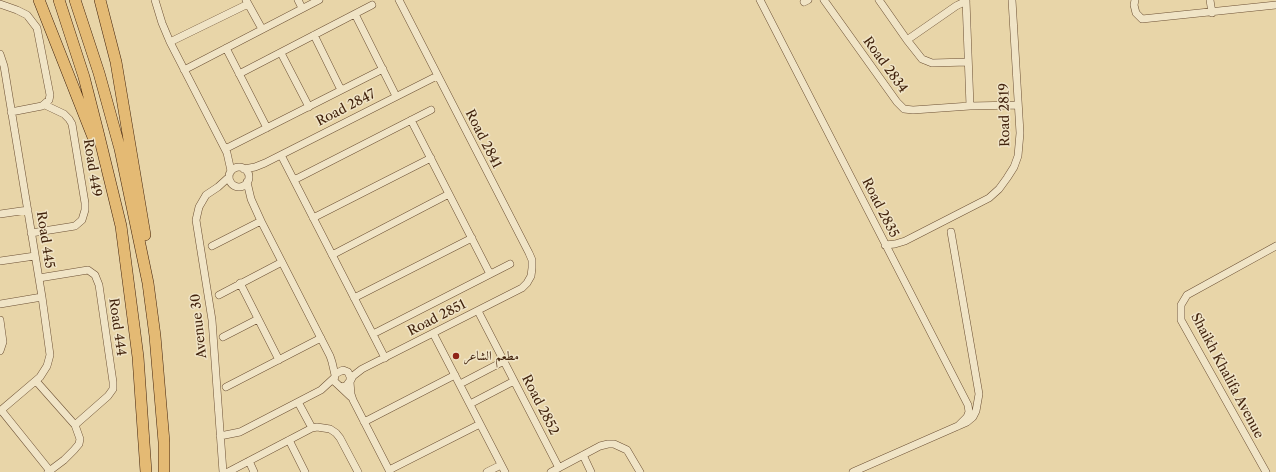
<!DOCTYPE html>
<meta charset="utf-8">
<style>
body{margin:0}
canvas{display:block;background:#e8d5a8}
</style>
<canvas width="1276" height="472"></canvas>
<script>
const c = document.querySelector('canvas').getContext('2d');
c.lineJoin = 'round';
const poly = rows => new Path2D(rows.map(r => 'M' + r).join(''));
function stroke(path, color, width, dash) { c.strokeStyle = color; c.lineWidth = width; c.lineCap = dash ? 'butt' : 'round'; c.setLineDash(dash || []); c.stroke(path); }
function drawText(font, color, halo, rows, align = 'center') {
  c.font = font + ' "Libre Caslon Text",Amiri,serif'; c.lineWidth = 3; c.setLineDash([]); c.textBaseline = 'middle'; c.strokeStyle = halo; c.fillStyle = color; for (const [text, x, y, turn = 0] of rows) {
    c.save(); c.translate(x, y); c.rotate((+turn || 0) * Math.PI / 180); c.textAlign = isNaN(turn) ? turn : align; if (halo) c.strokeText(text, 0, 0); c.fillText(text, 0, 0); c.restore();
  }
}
const minor = poly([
 [155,0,162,23,170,42,227,153,231,171],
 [246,0,262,29],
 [298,0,302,8],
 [760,0,968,405,969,412,967,417,958,426],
 [824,0,897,102,904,109,913,110,970,106,1018,105],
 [879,0,907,40,922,59,932,63,968,62],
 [966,0,970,106],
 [1135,0,1134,5,1136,13,1142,19,1276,5],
 [1210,0,1212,13],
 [804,2,808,0],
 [0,4,17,10,27,15,37,28,50,95,49,100,42,106,11,112],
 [355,14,396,96],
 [314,35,341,90],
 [907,40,956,6,966,1],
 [170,42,248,4],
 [226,48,267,128],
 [281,53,309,107],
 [0,54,4,66,42,297,50,355,47,366,40,377,0,411],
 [184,70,319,0],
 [239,74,372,5],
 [411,120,490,274],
 [225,149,383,69],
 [281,155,385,358],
 '229 177a10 10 0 1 1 20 0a10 10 0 1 1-20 0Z',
 [244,169,255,167,265,163,437,76],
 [294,180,431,110],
 [247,182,251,199,261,221,330,356,332,362,335,375],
 [0,214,28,210],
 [313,218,431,158],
 [31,233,75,226,82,220,85,210,85,203,72,124,69,119,64,114,45,105],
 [885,245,895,244,905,241,989,198,999,189,1007,178,1014,167,1018,156,1020,133,1012,0],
 [212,246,261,221],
 [332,255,449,194],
 [0,261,35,256],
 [39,278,88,270,95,275,99,285,113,382,113,389,108,396,75,425],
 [240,283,279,360],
 [219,295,282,262],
 [354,298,472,238],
 [0,304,42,297],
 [478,311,559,468],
 [0,320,3,342,0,351],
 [433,333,505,472],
 [373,334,510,264],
 [223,337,258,319],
 [36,381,75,425,80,439,79,444,74,450,64,460,48,472],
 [460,384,504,361],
 [226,387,321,338],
 [341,387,346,386,351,379,348,372,343,370,337,373,335,375,334,381,351,397],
 [298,402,312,428],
 [470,404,514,381],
 [1,410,50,471],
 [364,422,455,375],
 [220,436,240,432,321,390,334,378],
 [289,440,305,472],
 [583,455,591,472],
 [249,461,254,472],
 [389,470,480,424],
 [223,472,212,320,196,220,199,207,206,195,218,187,229,177],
 [228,472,312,428,317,427,330,429,336,433,340,438,358,472],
 [390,472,353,400,351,394,350,382,353,376,362,369,522,288,527,283,531,276,532,268,532,260,529,253,399,0],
 [487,472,501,465],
 [551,472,600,446,608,444,614,444,627,450,640,472],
 [853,472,967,422,973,417,976,411,979,394,951,232],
 [1266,472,1181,320,1181,305,1187,295,1276,246]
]);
const highway = poly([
 [39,0,93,137],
 [59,0,84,77,98,132,121,226,138,357,146,472],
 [75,0,99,73,120,149,148,283,155,336,164,442,164,472],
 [100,0,116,62,145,235]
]);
stroke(minor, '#6c5034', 8);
stroke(highway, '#42230d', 12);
stroke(minor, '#f0e4c6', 7);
stroke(highway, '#e4ba74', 11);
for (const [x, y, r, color] of [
 [456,356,4,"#8f2418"]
]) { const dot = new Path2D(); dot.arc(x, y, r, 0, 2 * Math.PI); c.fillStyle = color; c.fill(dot); stroke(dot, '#f0e4c6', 1.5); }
drawText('13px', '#42230d', '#f0e4c6', [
 ["Road 2834",885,65,54],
 ["Road 2847",346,108,-27],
 ["Road 2819",1005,115,-91],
 ["Road 2841",483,139,63],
 ["Road 449",92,168,81],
 ["Road 2835",880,208,63],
 ["Road 445",45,240,81],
 ["Road 2851",437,318,-27],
 ["Avenue 30",199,326,-96],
 ["Road 444",117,327,82],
 ["Shaikh Khalifa Avenue",1227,376,62],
 ["Road 2852",540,405,63]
]);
drawText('13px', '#42230d', '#f0e4c6', [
 ["مطعم الشاعر",464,356]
], 'left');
</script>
